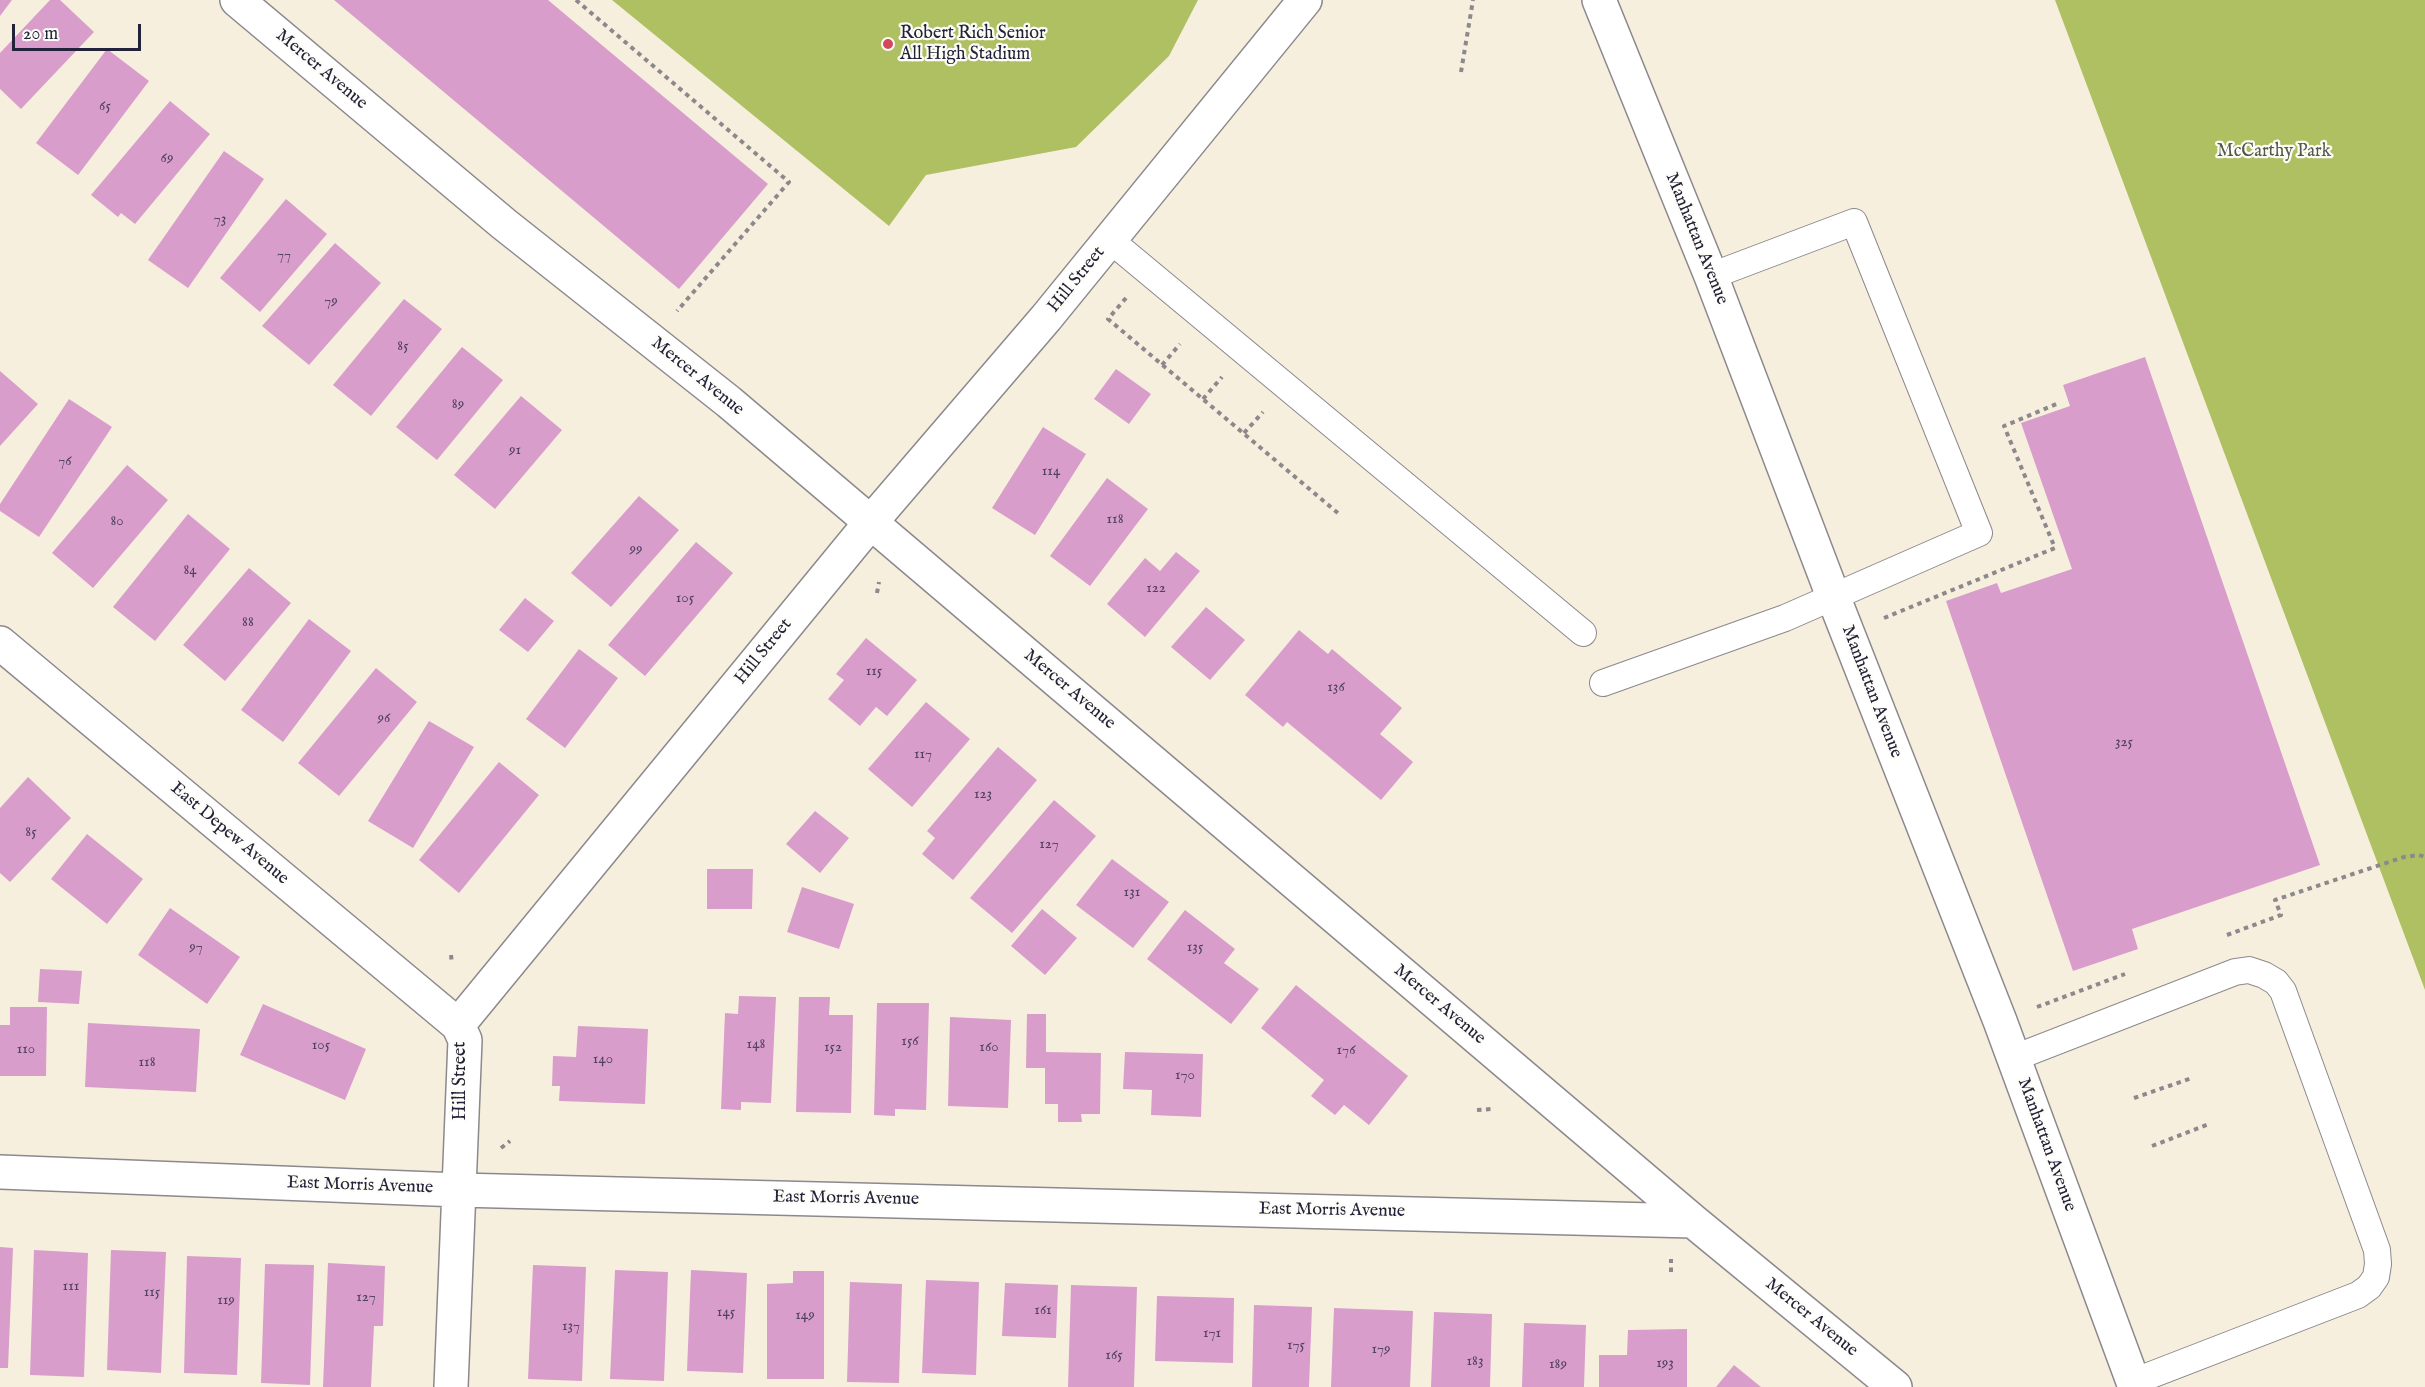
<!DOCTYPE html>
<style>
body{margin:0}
#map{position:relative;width:2425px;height:1387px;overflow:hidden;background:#f7efde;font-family:"IM FELL English",serif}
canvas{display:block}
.scale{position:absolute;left:12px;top:24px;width:129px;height:27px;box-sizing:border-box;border:3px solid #22223b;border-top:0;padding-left:8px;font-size:18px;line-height:21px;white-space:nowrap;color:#22223b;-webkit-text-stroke:4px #fdfcf7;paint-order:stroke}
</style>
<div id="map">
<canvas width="2425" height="1387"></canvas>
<div class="scale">20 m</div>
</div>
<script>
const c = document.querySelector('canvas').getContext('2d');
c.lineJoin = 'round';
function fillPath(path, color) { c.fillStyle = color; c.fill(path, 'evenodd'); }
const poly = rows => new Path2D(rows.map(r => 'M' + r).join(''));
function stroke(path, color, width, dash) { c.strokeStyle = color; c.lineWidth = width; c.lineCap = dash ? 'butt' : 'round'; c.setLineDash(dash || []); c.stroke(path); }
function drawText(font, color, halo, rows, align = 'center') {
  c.font = font + ' "IM FELL English",serif'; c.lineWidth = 4.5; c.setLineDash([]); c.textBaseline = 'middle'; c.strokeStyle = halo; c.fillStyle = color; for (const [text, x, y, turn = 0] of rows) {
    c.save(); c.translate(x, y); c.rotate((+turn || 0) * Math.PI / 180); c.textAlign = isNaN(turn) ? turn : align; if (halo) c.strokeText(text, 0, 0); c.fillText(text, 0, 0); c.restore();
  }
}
fillPath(poly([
 [612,0,1198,0,1169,56,1076,147,926,175,889,226],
 [2055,0,2425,0,2425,990]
]), '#afc063');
fillPath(poly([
 [0,0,12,0,0,16],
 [50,0,60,0,94,32,21,109,0,89,0,53],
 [334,0,548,0,768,184,679,289],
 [107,49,149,81,78,175,36,143],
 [170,101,210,134,135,224,121,213,118,217,91,195],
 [224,151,264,179,188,288,148,260],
 [286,199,327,234,260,312,220,278],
 [335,243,381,283,309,365,262,326],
 [404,299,442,329,371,416,333,385],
 [462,347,503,380,437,460,396,427],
 [2145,357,2320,865,2132,929,2138,949,2073,971,1946,601,1997,583,2001,593,2072,569,2021,423,2070,406,2063,385],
 [1116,369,1151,394,1129,424,1094,399],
 [0,371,38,404,0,446],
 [521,396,562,430,495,509,454,475],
 [69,399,112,427,39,537,0,511,0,504],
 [1043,427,1086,454,1035,535,992,508],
 [127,465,168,500,93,588,52,553],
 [1107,478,1148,509,1090,586,1050,556],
 [639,496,679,530,611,607,571,573],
 [188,514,230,549,155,641,113,607],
 [696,542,733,573,645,676,608,645],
 [1176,552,1200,571,1145,637,1107,604,1145,558,1160,571],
 [249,568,291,603,225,681,183,645],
 [525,598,554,621,528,652,499,630],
 [1206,607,1245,640,1210,680,1171,647],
 [309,619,351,651,283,742,241,710],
 [1299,630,1328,654,1332,649,1402,708,1380,734,1413,762,1381,800,1287,722,1283,727,1245,695],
 [866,638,917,680,887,716,876,707,860,726,828,699,844,680,836,674],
 [579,649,618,678,565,748,526,719],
 [376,668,417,702,339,796,298,763],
 [926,702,970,739,912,807,868,769],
 [429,721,474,747,413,848,368,821],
 [998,747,1037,780,953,880,922,854,935,838,927,831],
 [499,762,539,795,459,893,419,860],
 [28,777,71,818,10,882,0,873,0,808],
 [1054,800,1096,836,1012,933,970,898],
 [815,811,849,838,820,873,786,844],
 [87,834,143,879,107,924,51,879],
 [1112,859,1169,902,1133,948,1076,905],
 [707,869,753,869,752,909,707,909],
 [802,887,854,904,839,949,787,932],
 [170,908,240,957,207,1004,138,955],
 [1042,909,1077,938,1045,975,1011,946],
 [1185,910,1235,949,1224,963,1259,989,1231,1024,1147,959],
 [40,969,82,971,79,1004,38,1002],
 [1296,985,1408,1076,1369,1125,1344,1105,1335,1115,1311,1096,1324,1080,1261,1028],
 [739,996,776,997,771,1103,741,1102,741,1110,721,1109,725,1013,738,1014],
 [799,997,830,997,829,1015,853,1015,851,1113,796,1112],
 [877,1003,929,1003,926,1110,895,1109,895,1116,874,1115],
 [263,1004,366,1049,345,1100,240,1055],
 [10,1007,47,1007,46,1076,0,1076,0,1025,10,1025],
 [1027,1014,1046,1014,1046,1052,1101,1053,1100,1114,1081,1114,1082,1122,1058,1122,1058,1104,1045,1104,1045,1068,1026,1068],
 [950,1017,1011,1020,1008,1108,948,1106],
 [88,1023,200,1029,196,1092,85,1087],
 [578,1026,648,1029,645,1104,559,1101,560,1086,552,1086,553,1056,576,1057],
 [1125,1052,1203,1054,1201,1117,1151,1115,1152,1090,1123,1089],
 [0,1247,13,1248,8,1368,0,1368],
 [34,1250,88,1253,84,1377,30,1375],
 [111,1250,166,1252,161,1373,107,1370],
 [187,1256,241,1258,237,1375,184,1373],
 [328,1263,385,1266,383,1326,374,1326,371,1387,323,1387],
 [265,1264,314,1265,310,1385,261,1383],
 [533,1265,586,1267,582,1381,528,1379],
 [615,1270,668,1272,664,1381,610,1379],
 [691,1270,747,1273,743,1373,687,1371],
 [793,1271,824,1271,824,1379,767,1379,767,1284,793,1283],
 [926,1280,979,1282,976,1375,922,1373],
 [850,1282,902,1284,899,1383,847,1382],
 [1005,1283,1058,1285,1056,1338,1002,1336],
 [1071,1285,1137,1287,1134,1387,1068,1387],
 [1157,1296,1234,1298,1233,1363,1155,1361],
 [1254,1305,1312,1307,1309,1387,1252,1387],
 [1334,1308,1413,1311,1410,1387,1331,1387],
 [1434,1312,1492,1314,1490,1387,1431,1387],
 [1524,1323,1586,1325,1584,1387,1522,1387],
 [1687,1329,1687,1387,1599,1387,1599,1355,1627,1355,1628,1330],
 [1734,1365,1761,1387,1716,1387]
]), '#d89dcb');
const service = poly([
 [1110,240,1583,633],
 [1603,683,1785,618,1979,533,1854,222,1711,276],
 [2014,1058,2235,972,2249,970,2264,975,2276,982,2283,991,2377,1250,2378,1264,2376,1277,2369,1287,2358,1295,2133,1382]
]);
const minor = poly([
 [237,0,504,224,729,402,1693,1221,1895,1387],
 [1599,0,1711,276,1833,596,2000,1021,2135,1387],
 [0,643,458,1025,465,1040,451,1387],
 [458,1025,871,522,1046,318,1305,0],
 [0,1172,459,1190,1693,1221]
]);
stroke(service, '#8c888c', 28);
stroke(minor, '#8c888c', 36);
stroke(poly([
 [576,0,789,182,677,311],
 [1461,72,1473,0],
 [1126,298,1108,319,1339,514],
 [1162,365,1180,344],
 [1203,399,1222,377],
 [1244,433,1263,412],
 [877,593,879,582],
 [1884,618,2055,548,2004,426,2059,403],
 [2227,935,2281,915,2275,900,2404,857,2419,855,2425,857],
 [451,955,452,964],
 [2037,1007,2125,974],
 [2134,1098,2192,1078],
 [1477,1110,1492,1109],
 [2152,1146,2209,1124],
 [501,1148,510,1141],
 [1671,1272,1671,1259]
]), '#8c888c', 4, [4.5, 4.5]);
stroke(service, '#fff', 26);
stroke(minor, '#fff', 33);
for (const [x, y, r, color] of [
 [888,44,6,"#d1495b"]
]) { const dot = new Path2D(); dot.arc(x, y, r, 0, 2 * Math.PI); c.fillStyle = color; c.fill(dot); stroke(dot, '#fdfcf7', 2); }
drawText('15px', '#50415f', null, [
 ["65",105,107],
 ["69",167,159],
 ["73",220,220],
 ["77",284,256],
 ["79",331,302],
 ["85",403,347],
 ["89",458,405],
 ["91",515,451],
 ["76",65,462],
 ["114",1051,472],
 ["118",1115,520],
 ["80",117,522],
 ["99",636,550],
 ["84",190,571],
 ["122",1156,589],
 ["105",685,599],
 ["88",248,623],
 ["115",874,672],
 ["136",1336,688],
 ["96",384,719],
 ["325",2124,743],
 ["117",923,755],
 ["123",983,795],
 ["85",31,833],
 ["127",1049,845],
 ["131",1132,893],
 ["97",196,948],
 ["135",1195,948],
 ["156",910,1042],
 ["148",756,1045],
 ["105",321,1046],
 ["152",833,1048],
 ["160",989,1048],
 ["110",26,1050],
 ["176",1346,1051],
 ["140",603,1060],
 ["118",147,1063],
 ["170",1185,1076],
 ["111",71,1287],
 ["115",152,1293],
 ["127",366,1298],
 ["119",226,1301],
 ["161",1043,1311],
 ["145",726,1313],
 ["149",805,1316],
 ["137",571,1327],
 ["171",1212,1334],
 ["175",1296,1346],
 ["179",1381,1350],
 ["165",1114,1356],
 ["183",1475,1362],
 ["193",1665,1364],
 ["189",1558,1365]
]);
drawText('18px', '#22223b', '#fdfcf7', [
 ["Robert Rich Senior",900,34],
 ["All High Stadium",900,55]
], 'left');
drawText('18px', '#22223b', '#fdfcf7', [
 ["Mercer Avenue",321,70,40],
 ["Manhattan Avenue",1696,239,68],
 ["Hill Street",1077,280,-51],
 ["Mercer Avenue",697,377,39],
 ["Hill Street",764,652,-51],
 ["Mercer Avenue",1069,690,40],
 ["Manhattan Avenue",1871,692,69],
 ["East Depew Avenue",229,834,40],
 ["Mercer Avenue",1439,1005,40],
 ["Hill Street",461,1081,-90],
 ["Manhattan Avenue",2046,1145,70],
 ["East Morris Avenue",360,1186,2],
 ["East Morris Avenue",846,1199,1],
 ["East Morris Avenue",1332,1211,1],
 ["Mercer Avenue",1811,1318,39]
]);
drawText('18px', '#535949', '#fdfcf7', [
 ["McCarthy Park",2274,152]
]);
</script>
